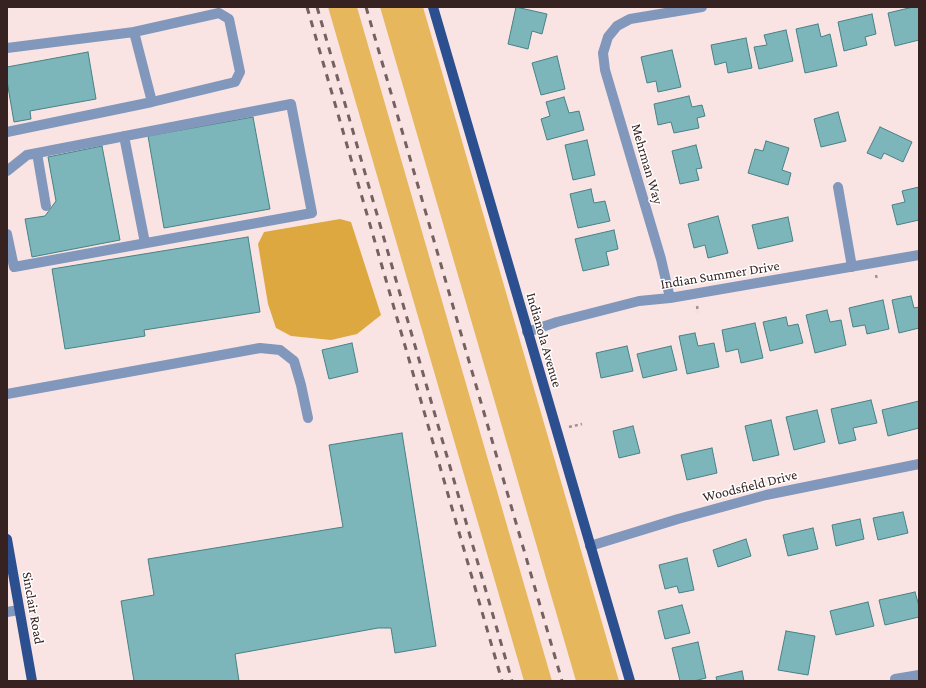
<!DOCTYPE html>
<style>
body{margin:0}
#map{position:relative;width:926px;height:688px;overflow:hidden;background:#fae4e3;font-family:"Crimson Pro",serif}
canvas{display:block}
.frame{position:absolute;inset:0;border:8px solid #352221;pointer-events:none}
</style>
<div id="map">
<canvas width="926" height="688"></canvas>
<div class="frame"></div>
</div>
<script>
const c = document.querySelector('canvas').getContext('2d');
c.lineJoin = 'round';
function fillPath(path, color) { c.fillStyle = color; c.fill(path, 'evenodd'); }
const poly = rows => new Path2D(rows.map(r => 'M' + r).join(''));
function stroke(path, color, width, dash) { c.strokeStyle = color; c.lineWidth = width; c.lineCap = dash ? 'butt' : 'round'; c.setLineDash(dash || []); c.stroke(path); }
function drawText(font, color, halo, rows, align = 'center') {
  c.font = font + ' "Crimson Pro",serif'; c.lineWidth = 3; c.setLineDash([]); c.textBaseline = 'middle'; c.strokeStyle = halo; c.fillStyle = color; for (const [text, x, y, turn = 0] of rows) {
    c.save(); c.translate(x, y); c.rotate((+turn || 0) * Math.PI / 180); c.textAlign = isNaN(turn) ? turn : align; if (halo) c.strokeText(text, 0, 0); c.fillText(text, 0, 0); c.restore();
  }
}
fillPath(poly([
 [328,7,357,7,552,681,524,681],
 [380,7,423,7,619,681,576,681]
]), '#e7b75d');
fillPath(poly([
 [340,219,351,222,381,315,357,334,331,340,291,336,276,328,268,304,258,244,264,232]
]), '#dda840');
const building = poly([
 [516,7,547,14,542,34,532,31,528,49,508,44,516,7],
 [913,7,919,7,919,40,895,46,888,13,913,7],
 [872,14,876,34,865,37,867,45,844,51,838,22,872,14],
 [818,24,821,37,830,34,837,66,805,73,796,29,818,24],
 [786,30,793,61,759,69,754,47,767,45,764,35,786,30],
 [746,38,752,68,728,73,726,62,715,65,711,45,746,38],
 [672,50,681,87,658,92,656,81,647,83,641,57,672,50],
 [88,52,96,99,30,111,31,119,14,122,7,81,7,67,88,52],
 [557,56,565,89,541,95,532,63,557,56],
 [689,96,692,107,702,105,705,116,697,118,699,128,674,133,671,122,658,125,654,104,689,96],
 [564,97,569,113,579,111,584,130,547,140,541,119,550,116,546,102,564,97],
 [838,112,846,141,821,147,814,119,838,112],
 [253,117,270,209,164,228,148,136,253,117],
 [880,127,912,142,903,162,884,153,881,159,867,153,880,127],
 [587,140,595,175,573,180,565,145,587,140],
 [766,141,789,148,782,170,791,173,788,185,748,173,755,149,763,151,766,141],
 [696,145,702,168,696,169,699,180,680,184,672,151,696,145],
 [102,146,120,240,32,257,25,219,45,216,56,201,48,157,102,146],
 [919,187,919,220,897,225,892,205,905,202,902,191,919,187],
 [591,189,594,203,605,201,610,221,578,228,570,194,591,189],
 [718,216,728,253,708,258,705,245,694,248,688,224,718,216],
 [788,217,793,241,758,249,752,225,788,217],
 [614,230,618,249,606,252,609,265,583,271,575,239,614,230],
 [248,237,260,312,144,330,145,336,65,349,52,269,248,237],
 [911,296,914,308,919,307,919,328,899,333,892,300,911,296],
 [883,300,889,329,867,334,865,325,853,327,849,308,883,300],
 [827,310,830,322,841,320,846,345,815,353,806,315,827,310],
 [786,317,788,326,798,324,803,343,770,351,763,322,786,317],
 [755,323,763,358,741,363,738,349,726,352,722,330,755,323],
 [695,333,698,346,714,343,719,367,687,374,679,336,695,333],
 [352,343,358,372,329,379,322,350,352,343],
 [627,346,633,371,601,378,596,353,627,346],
 [671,346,677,370,643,378,637,354,671,346],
 [871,400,877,423,853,428,856,440,839,444,831,409,871,400],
 [919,401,919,428,888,436,882,410,919,401],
 [817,410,825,442,794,450,786,417,817,410],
 [771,420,779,455,753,461,745,426,771,420],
 [633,426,640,453,619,458,613,431,633,426],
 [402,433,436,646,395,653,391,628,378,628,235,654,239,681,134,681,121,601,154,595,148,559,343,527,329,445,402,433],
 [712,448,717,473,687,480,681,455,712,448],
 [903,512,908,533,878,540,873,518,903,512],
 [860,519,864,539,836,546,832,525,860,519],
 [813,528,818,549,788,556,783,535,813,528],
 [746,539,751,556,718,567,713,550,746,539],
 [687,558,694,590,679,593,677,586,665,589,659,565,687,558],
 [915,592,919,606,919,617,885,625,879,600,915,592],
 [868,602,874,626,836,635,830,611,868,602],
 [682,605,690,633,665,639,658,611,682,605],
 [786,631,815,636,808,675,778,670,786,631],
 [698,642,706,678,694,681,680,681,672,648,698,642],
 [742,671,744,681,717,681,716,677,742,671]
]);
fillPath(building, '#7cb6ba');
stroke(building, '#478185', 1);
stroke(poly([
 [876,275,877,280],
 [697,306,698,312],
 [569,427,582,424]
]), '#a5908f', 2.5, [3, 3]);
stroke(poly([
 [7,48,134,32],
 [7,132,152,102,235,82,240,72,229,19,219,13,134,32,152,102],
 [124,136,145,243],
 [37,153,46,206],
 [7,171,27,155,291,104,312,213,14,267,7,234],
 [838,187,852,267],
 [670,298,661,259,605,70,603,53,608,37,617,26,630,19,702,7],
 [527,332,557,322,639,301,670,298,919,255],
 [7,394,260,348,280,350,294,361,301,385,308,418],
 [590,546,678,519,766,495,919,464],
 [7,612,19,610],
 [895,679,919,675]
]), '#8197bb', 10);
stroke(poly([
 [433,7,630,681],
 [7,539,32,681]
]), '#2c4f8f', 10);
stroke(poly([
 [307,7,502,681],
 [317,7,512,681],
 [366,7,562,681]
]), '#756160', 3, [7, 7]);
drawText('14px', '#352221', '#fff', [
 ["Mehrman Way",647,164,74],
 ["Indian Summer Drive",720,275,-9],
 ["Indianola Avenue",544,340,74],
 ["Woodsfield Drive",750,486,-14],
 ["Sinclair Road",33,608,80]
]);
</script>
